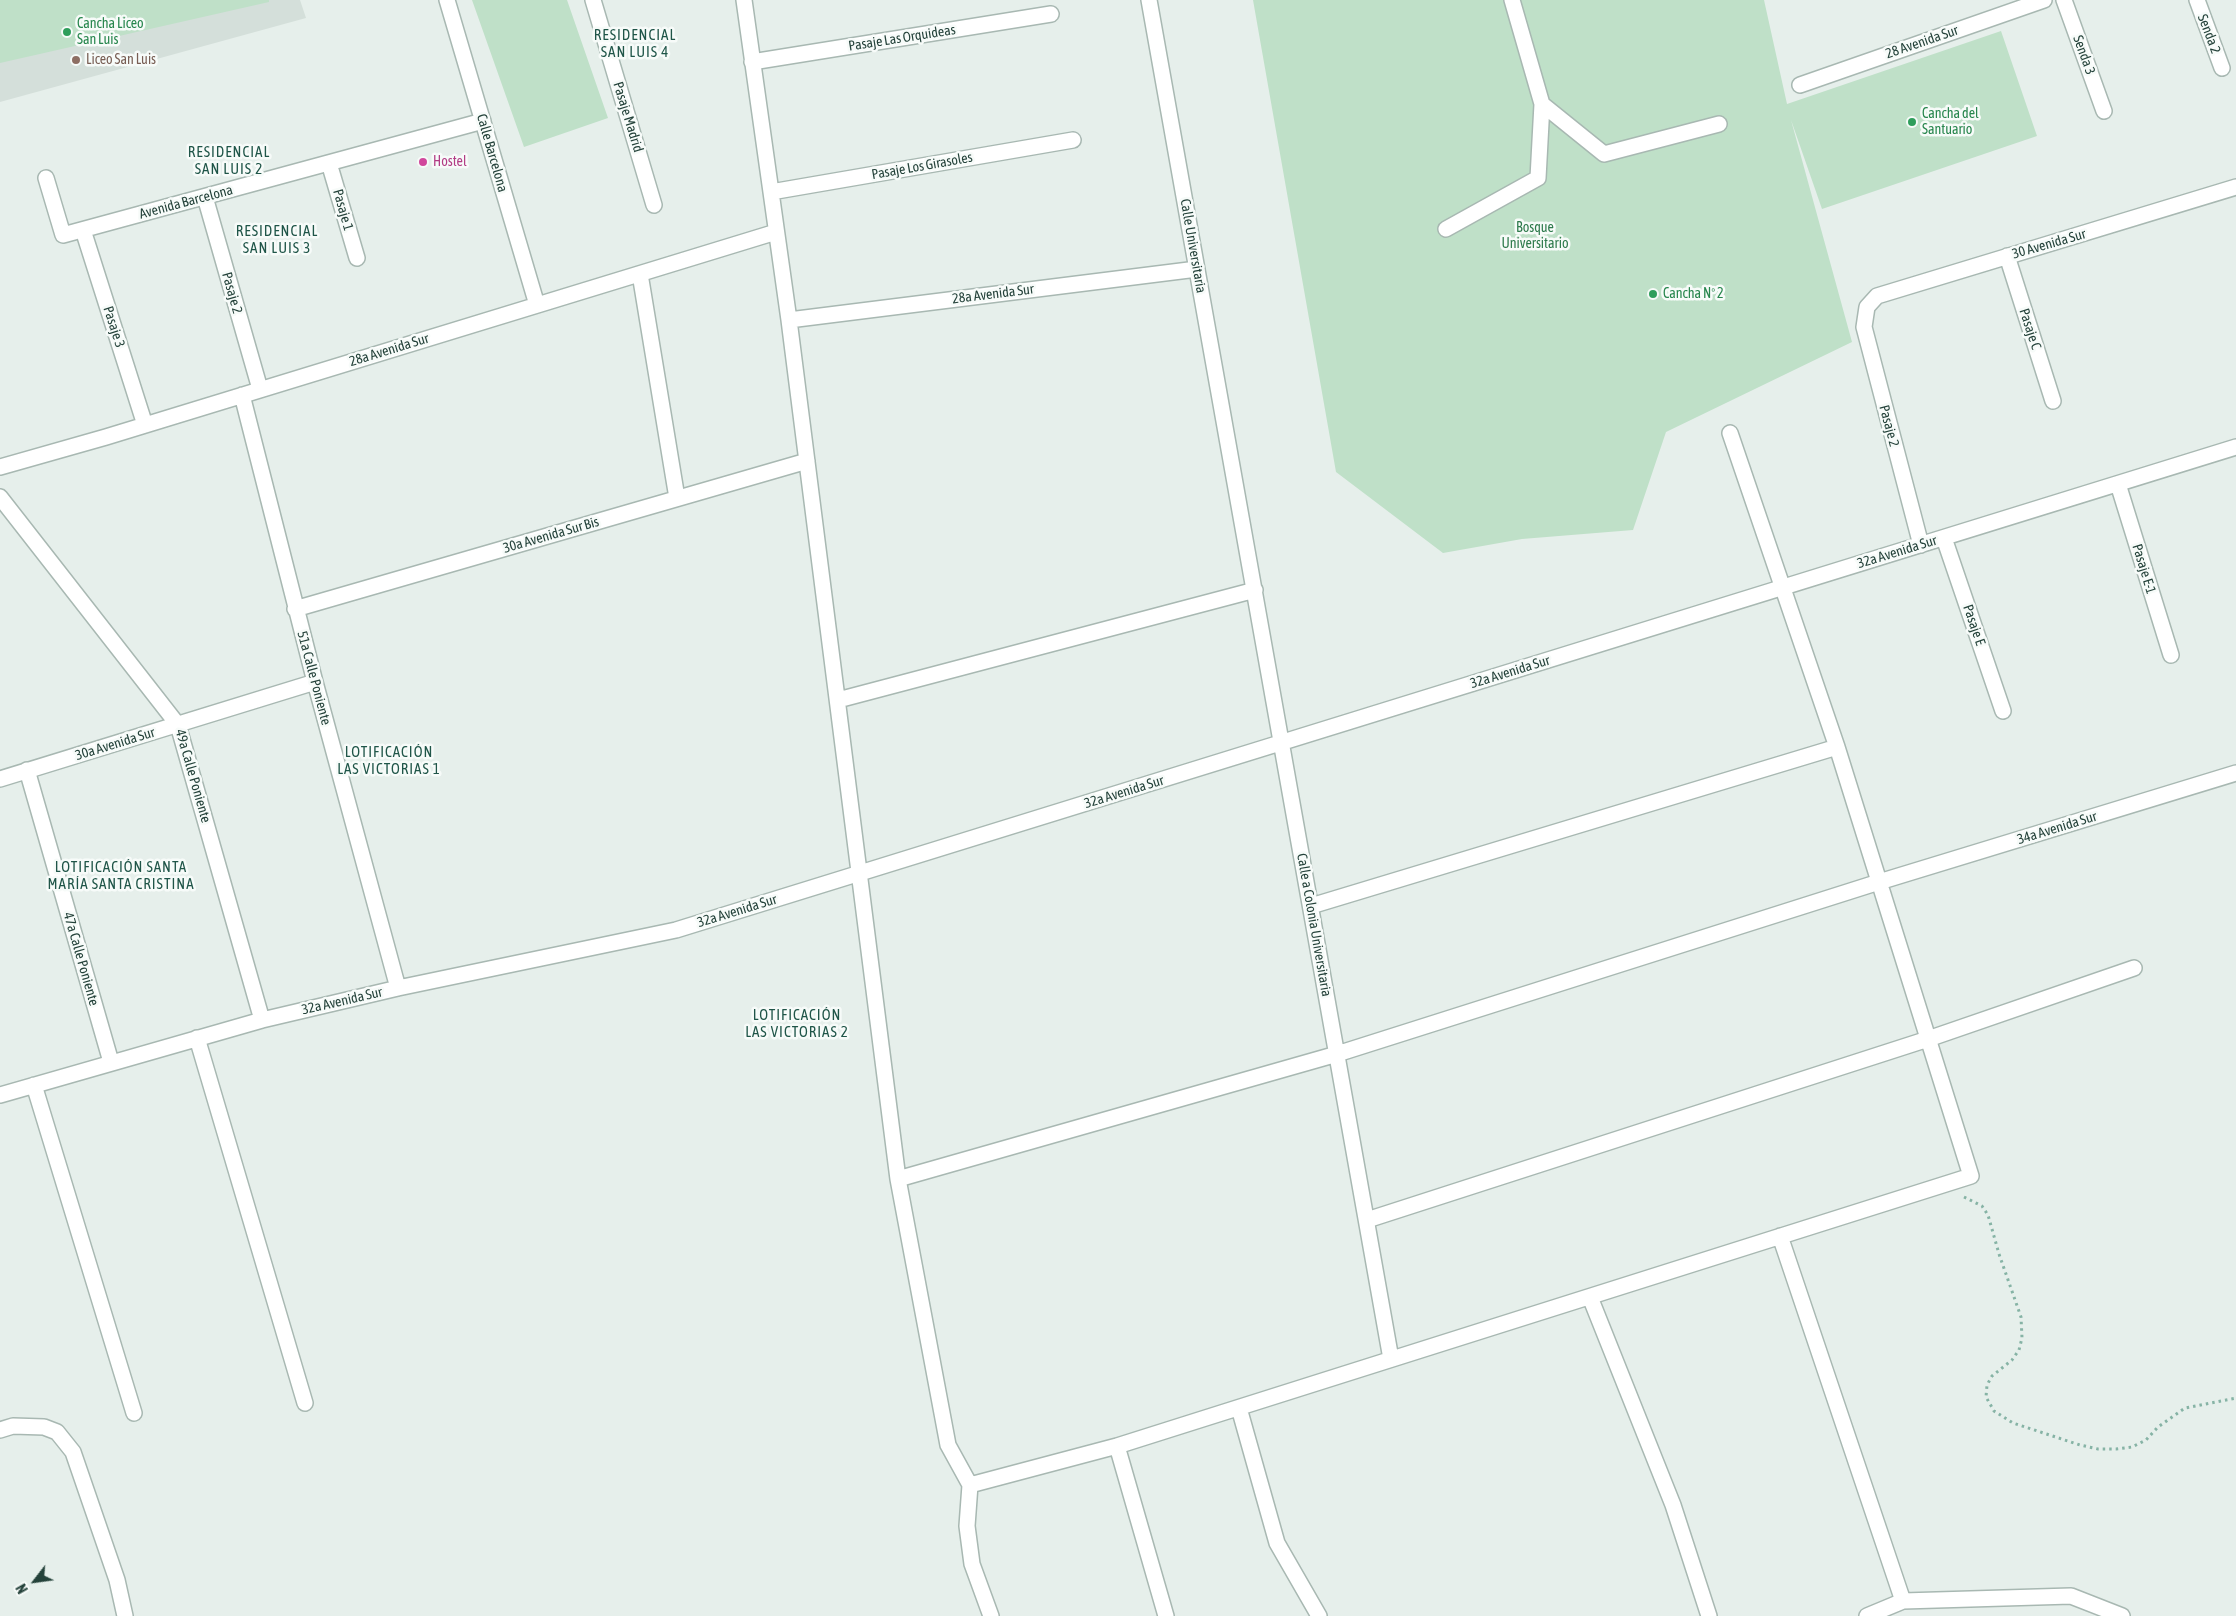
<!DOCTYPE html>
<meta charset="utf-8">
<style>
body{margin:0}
#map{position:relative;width:2236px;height:1616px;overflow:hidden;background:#e6efeb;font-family:"Asap Condensed",sans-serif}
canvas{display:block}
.north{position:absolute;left:10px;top:1556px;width:50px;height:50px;-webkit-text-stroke:4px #f7fbf9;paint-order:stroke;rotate:240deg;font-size:14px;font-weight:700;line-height:20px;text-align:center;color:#24423a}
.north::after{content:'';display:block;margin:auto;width:18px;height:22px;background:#24423a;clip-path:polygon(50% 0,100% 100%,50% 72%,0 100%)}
</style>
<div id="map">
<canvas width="2236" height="1616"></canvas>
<div class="north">N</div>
</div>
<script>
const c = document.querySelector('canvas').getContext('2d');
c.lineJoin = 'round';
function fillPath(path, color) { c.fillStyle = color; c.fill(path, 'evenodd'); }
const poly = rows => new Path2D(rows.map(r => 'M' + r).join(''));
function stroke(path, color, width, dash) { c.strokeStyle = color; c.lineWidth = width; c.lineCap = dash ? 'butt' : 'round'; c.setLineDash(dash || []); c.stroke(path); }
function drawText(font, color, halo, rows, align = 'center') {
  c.font = font + ' "Asap Condensed",sans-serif'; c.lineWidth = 5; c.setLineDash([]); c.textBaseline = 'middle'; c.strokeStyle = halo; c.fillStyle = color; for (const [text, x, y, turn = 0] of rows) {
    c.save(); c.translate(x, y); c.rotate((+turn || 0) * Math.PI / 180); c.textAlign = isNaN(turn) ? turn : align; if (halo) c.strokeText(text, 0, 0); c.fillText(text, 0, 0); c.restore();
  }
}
fillPath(poly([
 [0,0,300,0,306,18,0,102]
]), '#d4dfda');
fillPath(poly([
 [0,0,269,0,269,2,0,63],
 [472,0,567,0,608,118,524,147],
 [1253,0,1764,0,1787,104,2001,31,2037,136,1822,209,1791,120,1852,342,1666,432,1633,530,1522,539,1443,553,1336,472]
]), '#bfe0c8');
const minor = poly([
 [447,0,537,305],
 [593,0,654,205],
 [744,0,789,320,898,1179,948,1445,970,1485,967,1526,972,1564,991,1616],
 [1149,0,1391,1359],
 [2064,0,2104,111],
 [2197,0,2222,68],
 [752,62,1051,14],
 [1800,85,2044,0],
 [1542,104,1604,154,1719,124],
 [329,163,357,258],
 [46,178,63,235,483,121],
 [771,192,1073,140],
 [205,197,260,389],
 [1446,229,1538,178,1542,104,1512,0],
 [83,230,145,425],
 [2007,256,2053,401],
 [640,274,677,498],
 [789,320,1197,269],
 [242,395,315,682,398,988],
 [0,467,106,437,776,232],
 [2118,484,2171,655],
 [0,497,178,725,262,1020],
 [1944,538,2003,711],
 [1921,545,1864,327,1867,307,1877,296,2236,187],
 [295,609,807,461],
 [838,700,1255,590],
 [27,770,111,1062],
 [0,779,315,682],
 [1311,906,1837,747],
 [197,1038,305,1403],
 [34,1085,134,1413],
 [0,1095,262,1020,398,988,676,930,2236,447],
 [898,1179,1337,1054,1879,882,2236,773],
 [1367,1220,1928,1039,2134,968],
 [1780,1236,1903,1601],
 [1590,1297,1673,1505,1709,1616],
 [1239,1408,1277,1543,1319,1616],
 [0,1430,13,1426,44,1427,57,1432,73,1452,117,1580,125,1616],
 [1117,1446,1166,1616],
 [970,1485,1117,1446,1971,1176,1837,747,1730,433],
 [1867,1616,1903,1601,2071,1596,2122,1616]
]);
stroke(minor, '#a8b8b2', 18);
stroke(poly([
 [1964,1197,1982,1206,1988,1215,1999,1254,2021,1317,2022,1338,2019,1350,2012,1360,1992,1376,1987,1385,1986,1397,1994,1411,2013,1423,2080,1445,2098,1449,2116,1449,2132,1447,2146,1440,2158,1427,2185,1408,2236,1398]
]), '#86b3a5', 3, [2.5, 4]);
stroke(minor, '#fff', 15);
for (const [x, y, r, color] of [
 [67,32,5,"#2e9e5b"],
 [76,60,5,"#8d6e63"],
 [1912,122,5,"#2e9e5b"],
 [423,162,5,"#d1479c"],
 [1653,294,5,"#2e9e5b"]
]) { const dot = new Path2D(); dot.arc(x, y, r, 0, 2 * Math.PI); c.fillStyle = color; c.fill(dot); stroke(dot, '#f7fbf9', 2); }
drawText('14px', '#27864d', '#f7fbf9', [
 ["Cancha Liceo",77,24],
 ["San Luis",77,40],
 ["Cancha del",1922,114],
 ["Santuario",1922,130],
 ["Cancha Nº 2",1663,294]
], 'left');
drawText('14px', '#24423a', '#f7fbf9', [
 ["Senda 2",2209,34,69],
 ["Pasaje Las Orquideas",902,38,-9],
 ["28 Avenida Sur",1922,42,-19],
 ["Senda 3",2084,55,70],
 ["Pasaje Madrid",628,117,73],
 ["Calle Barcelona",492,153,74],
 ["Pasaje Los Girasoles",922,166,-10],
 ["Avenida Barcelona",186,202,-15],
 ["Pasaje 1",343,210,74],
 ["30 Avenida Sur",2049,244,-16],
 ["Calle Universitaria",1193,246,80],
 ["Pasaje 2",232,293,74],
 ["28a Avenida Sur",993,294,-7],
 ["Pasaje 3",114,327,72],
 ["Pasaje C",2030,329,72],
 ["28a Avenida Sur",389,350,-17],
 ["Pasaje 2",1889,426,75],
 ["30a Avenida Sur Bis",551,535,-16],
 ["32a Avenida Sur",1897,552,-17],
 ["Pasaje E-1",2144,569,73],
 ["Pasaje E",1974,625,71],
 ["32a Avenida Sur",1510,672,-17],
 ["51a Calle Poniente",314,678,75],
 ["30a Avenida Sur",115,744,-17],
 ["49a Calle Poniente",193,776,74],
 ["32a Avenida Sur",1124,792,-17],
 ["34a Avenida Sur",2057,828,-17],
 ["32a Avenida Sur",737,911,-17],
 ["Calle a Colonia Universitaria",1314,925,80],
 ["47a Calle Poniente",81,959,74],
 ["32a Avenida Sur",342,1001,-13]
]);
drawText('14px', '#785e54', '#f7fbf9', [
 ["Liceo San Luis",86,60]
], 'left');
drawText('14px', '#b23c85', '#f7fbf9', [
 ["Hostel",433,162]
], 'left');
drawText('14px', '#2d7a4b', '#f7fbf9', [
 ["Bosque",1535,228],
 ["Universitario",1535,244]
]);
c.letterSpacing = '1px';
drawText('15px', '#1f5548', '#f7fbf9', [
 ["RESIDENCIAL",635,35],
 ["SAN LUIS 4",635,52],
 ["RESIDENCIAL",229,152],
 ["SAN LUIS 2",229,169],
 ["RESIDENCIAL",277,231],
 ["SAN LUIS 3",277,248],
 ["LOTIFICACIÓN",389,752],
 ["LAS VICTORIAS 1",389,769],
 ["LOTIFICACIÓN SANTA",121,867],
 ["MARÍA SANTA CRISTINA",121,884],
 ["LOTIFICACIÓN",797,1015],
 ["LAS VICTORIAS 2",797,1032]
]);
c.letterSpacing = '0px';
</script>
